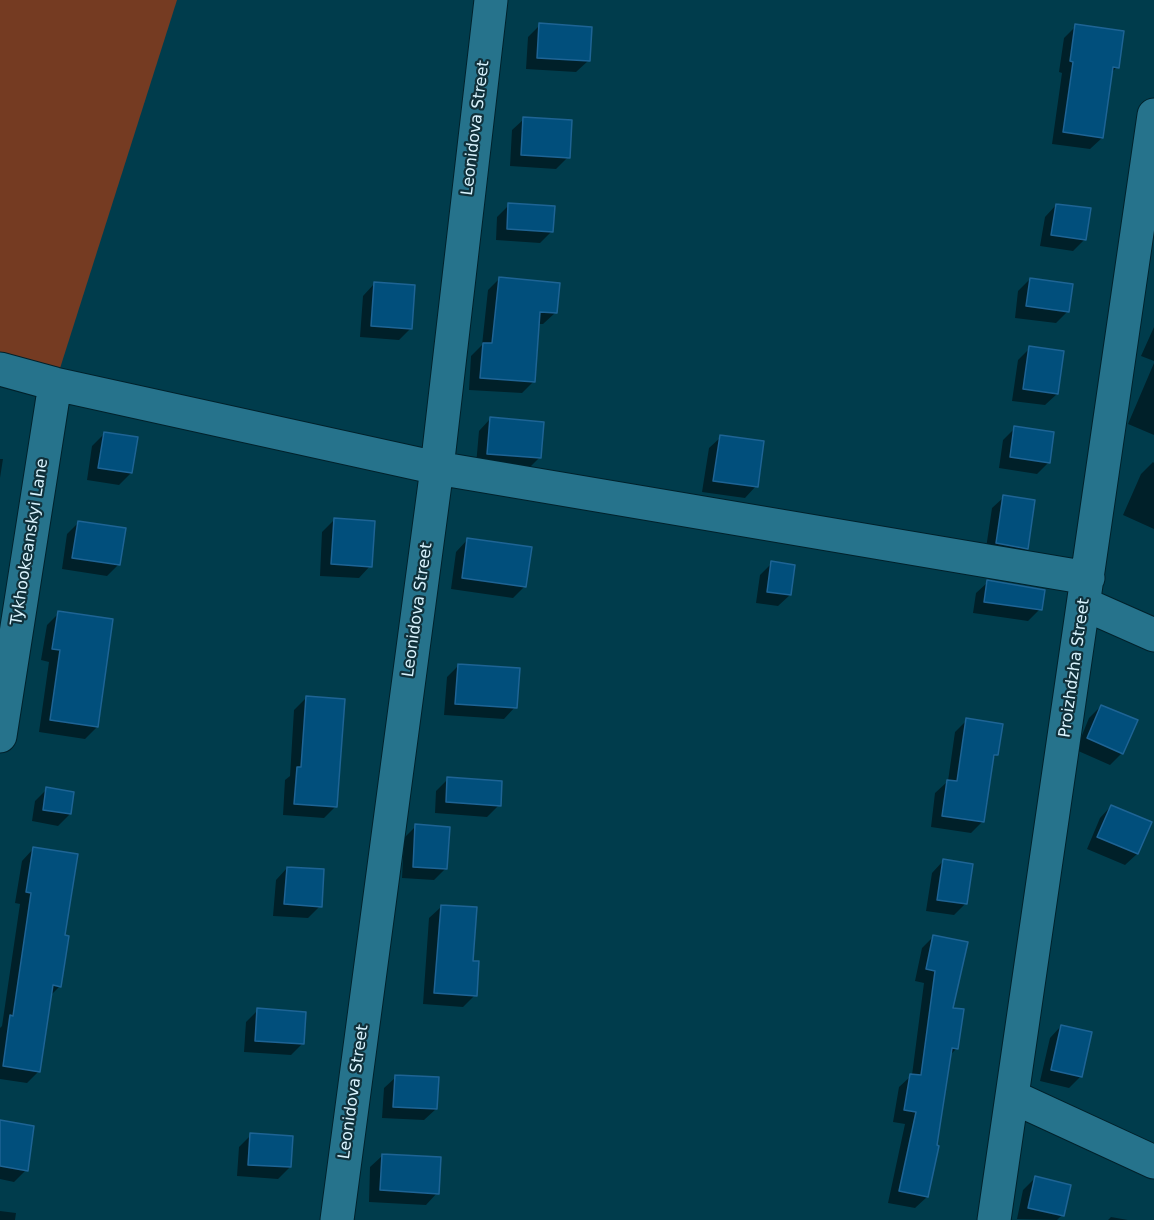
<!DOCTYPE html>
<style>
body{margin:0}
canvas{display:block;background:#003c4c}
</style>
<canvas width="1154" height="1220"></canvas>
<script>
const c = document.querySelector('canvas').getContext('2d');
c.lineJoin = 'round';
function fillPath(path, color) { c.fillStyle = color; c.fill(path, 'evenodd'); }
const poly = rows => new Path2D(rows.map(r => 'M' + r).join(''));
function stroke(path, color, width, dash) { c.strokeStyle = color; c.lineWidth = width; c.lineCap = dash ? 'butt' : 'round'; c.setLineDash(dash || []); c.stroke(path); }
function drawText(font, color, halo, rows, align = 'center') {
  c.font = font + ' "DejaVu Sans",sans-serif'; c.lineWidth = 4.5; c.setLineDash([]); c.textBaseline = 'middle'; c.strokeStyle = halo; c.fillStyle = color; for (const [text, x, y, turn = 0] of rows) {
    c.save(); c.translate(x, y); c.rotate((+turn || 0) * Math.PI / 180); c.textAlign = isNaN(turn) ? turn : align; if (halo) c.strokeText(text, 0, 0); c.fillText(text, 0, 0); c.restore();
  }
}
fillPath(poly([
 [0,0,177,0,55,384,0,369]
]), '#753b22');
fillPath(poly([
 [540,25,588,61,576,72,526,69,528,37],
 [1076,26,1117,67,1111,73,1102,138,1090,149,1052,144,1062,73,1059,72,1064,38],
 [524,119,568,157,556,169,510,166,512,130],
 [509,205,552,231,540,243,496,240,497,217],
 [1056,205,1085,239,1073,251,1040,246,1045,217],
 [499,279,555,313,543,324,537,324,534,381,522,393,469,390,471,356,482,345,488,290],
 [1030,279,1067,312,1056,323,1015,318,1018,291],
 [374,284,411,328,399,340,360,337,363,296],
 [1154,327,1154,361,1141,356],
 [1030,348,1057,394,1045,405,1012,401,1018,360],
 [1154,363,1154,435,1128,424],
 [490,419,540,457,528,469,476,465,479,431],
 [1015,428,1049,462,1037,474,999,468,1003,440],
 [104,434,131,473,119,485,87,480,92,446],
 [721,437,756,486,745,498,702,492,709,448],
 [0,459,3,459,0,478],
 [1153,462,1154,463,1154,529,1123,515,1141,474],
 [1004,497,1026,548,1015,560,985,555,992,508],
 [334,520,370,566,359,578,320,576,322,532],
 [79,522,119,564,107,576,62,569,67,534],
 [467,540,525,586,513,598,451,589,456,552],
 [772,563,790,595,778,606,756,603,760,575],
 [988,582,1040,609,1028,621,973,613,976,593],
 [59,613,97,727,85,739,39,732,49,662,41,660,47,625],
 [459,665,515,707,504,719,444,715,447,677],
 [306,698,336,806,324,818,283,815,285,780,290,776,294,710],
 [1101,706,1122,753,1110,765,1076,750,1089,718],
 [967,720,997,754,992,760,983,821,971,833,931,827,935,793,948,781,955,732],
 [448,779,499,805,487,817,435,813,436,791],
 [47,789,70,814,58,826,32,821,35,801],
 [1111,806,1150,823,1137,854,1125,865,1087,849,1100,818],
 [416,826,446,868,434,880,402,878,404,838],
 [33,849,64,936,60,986,50,996,39,1071,27,1083,0,1079,0,1028,2,1026,20,904,15,903,22,861],
 [943,861,966,903,954,915,926,911,932,873],
 [287,868,320,906,308,918,273,916,276,880],
 [441,907,472,962,475,995,463,1007,423,1004,429,918],
 [934,936,957,1048,950,1055,927,1197,915,1208,888,1203,905,1124,893,1122,899,1087,912,1075,924,983,915,981,922,948],
 [258,1010,303,1043,291,1055,244,1052,246,1022],
 [1061,1026,1081,1076,1069,1088,1040,1081,1050,1038],
 [396,1077,436,1109,424,1120,382,1118,384,1088],
 [0,1122,26,1170,14,1182,0,1179],
 [251,1135,290,1167,278,1179,237,1176,239,1147],
 [382,1156,437,1193,426,1205,369,1202,370,1167],
 [1035,1178,1062,1215,1057,1220,1017,1219,1023,1190],
 [0,1211,16,1213,15,1220,0,1220],
 [1111,1217,1128,1220,1108,1220]
]), '#0007');
const building = poly([
 [539,23,592,27,590,61,537,58,539,23],
 [1075,24,1124,31,1119,68,1113,67,1103,138,1063,132,1073,62,1070,61,1075,24],
 [523,117,572,120,570,158,521,155,523,117],
 [508,203,555,206,553,232,507,229,508,203],
 [1056,204,1091,208,1086,240,1051,235,1056,204],
 [499,277,560,283,557,313,540,312,535,382,480,378,483,343,492,343,499,277],
 [1030,278,1073,284,1069,312,1026,306,1030,278],
 [374,282,415,285,412,329,371,326,374,282],
 [1029,346,1064,351,1058,394,1023,389,1029,346],
 [490,417,544,422,541,458,487,454,490,417],
 [1014,426,1054,432,1050,463,1010,457,1014,426],
 [104,432,138,437,132,473,98,468,104,432],
 [720,435,764,441,758,487,713,481,720,435],
 [1003,495,1035,500,1028,549,996,543,1003,495],
 [334,518,375,521,372,567,331,564,334,518],
 [78,521,126,528,120,565,72,558,78,521],
 [467,538,532,547,526,587,462,578,467,538],
 [771,561,795,565,791,595,767,592,771,561],
 [987,580,1045,590,1042,610,984,602,987,580],
 [58,611,113,619,98,727,50,720,60,650,52,649,58,611],
 [458,664,520,668,517,708,455,704,458,664],
 [306,696,345,699,337,807,294,804,297,767,301,767,306,696],
 [1101,705,1138,720,1123,754,1087,738,1101,705],
 [966,718,1003,724,998,755,994,755,984,822,942,816,947,780,957,781,966,718],
 [447,777,502,781,501,806,446,802,447,777],
 [46,787,74,792,71,814,43,810,46,787],
 [1111,805,1152,822,1138,854,1097,837,1111,805],
 [415,824,450,827,447,869,413,867,415,824],
 [33,847,78,854,65,935,69,936,61,987,53,985,40,1072,3,1066,10,1015,13,1016,31,893,26,892,33,847],
 [943,859,973,864,967,904,937,900,943,859],
 [287,867,324,869,322,907,284,904,287,867],
 [441,905,477,907,473,961,479,961,477,996,434,993,441,905],
 [933,935,968,942,953,1008,964,1009,958,1049,952,1048,937,1145,939,1146,928,1197,899,1191,916,1112,904,1110,910,1074,921,1075,935,971,926,969,933,935],
 [257,1008,306,1012,304,1044,255,1041,257,1008],
 [1061,1025,1092,1032,1082,1077,1051,1070,1061,1025],
 [395,1075,439,1077,437,1109,393,1107,395,1075],
 [0,1120,34,1126,28,1171,0,1166,0,1120],
 [250,1133,293,1136,291,1167,248,1165,250,1133],
 [382,1154,441,1157,439,1194,380,1190,382,1154],
 [1035,1176,1071,1185,1064,1216,1028,1208,1035,1176]
]);
fillPath(building, '#014f7c');
stroke(building, '#1e6495', 1.5);
const minor = poly([
 [0,369,55,384,437,468,1088,578],
 [1084,604,1154,635],
 [0,736,55,384],
 [1013,1097,1154,1162],
 [337,1220,437,468,491,0],
 [994,1220,1154,115]
]);
stroke(minor, '#01212b', 35);
stroke(minor, '#26738c', 33);
drawText('16px', '#d9f3fe', '#10303a', [
 ["Leonidova Street",476,128,-83],
 ["Tykhookeanskyi Lane",30,542,-81],
 ["Leonidova Street",418,610,-82],
 ["Proizhdzha Street",1075,668,-82],
 ["Leonidova Street",354,1092,-82]
]);
</script>
